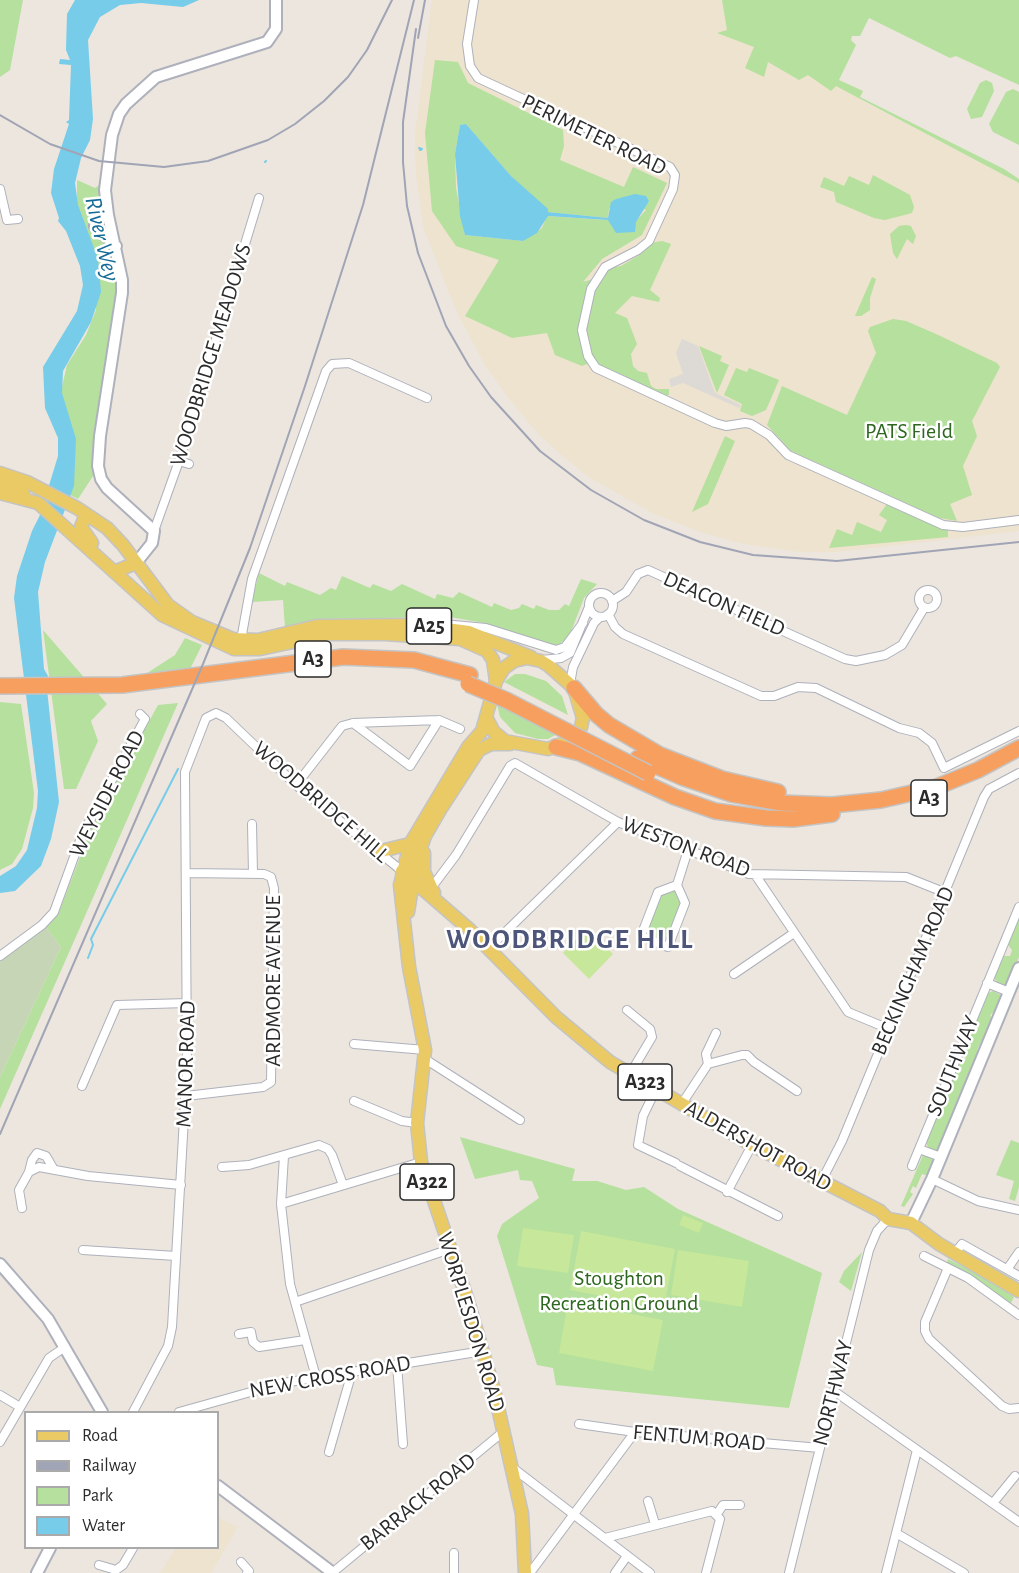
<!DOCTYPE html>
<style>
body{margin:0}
#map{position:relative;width:1019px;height:1573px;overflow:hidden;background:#ece6de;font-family:"Alegreya Sans",sans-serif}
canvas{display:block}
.legend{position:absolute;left:24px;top:1411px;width:195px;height:138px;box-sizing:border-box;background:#fff;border:2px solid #aaa;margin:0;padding:8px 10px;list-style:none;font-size:18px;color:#2b2b2b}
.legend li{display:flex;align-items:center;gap:12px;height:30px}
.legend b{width:30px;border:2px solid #aaa}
</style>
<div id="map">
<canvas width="1019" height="1573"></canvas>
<ul class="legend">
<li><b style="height:8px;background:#eaca65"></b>Road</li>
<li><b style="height:8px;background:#a1a4b5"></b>Railway</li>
<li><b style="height:16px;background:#b5e09d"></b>Park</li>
<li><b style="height:16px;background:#76cce9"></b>Water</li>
</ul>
</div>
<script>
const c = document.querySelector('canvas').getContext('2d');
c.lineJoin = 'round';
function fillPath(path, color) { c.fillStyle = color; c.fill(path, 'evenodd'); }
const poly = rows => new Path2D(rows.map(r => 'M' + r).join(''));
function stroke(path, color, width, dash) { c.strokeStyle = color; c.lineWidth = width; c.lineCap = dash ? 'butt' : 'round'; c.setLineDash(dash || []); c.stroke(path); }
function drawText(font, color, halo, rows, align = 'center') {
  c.font = font + ' "Alegreya Sans",sans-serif'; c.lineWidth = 5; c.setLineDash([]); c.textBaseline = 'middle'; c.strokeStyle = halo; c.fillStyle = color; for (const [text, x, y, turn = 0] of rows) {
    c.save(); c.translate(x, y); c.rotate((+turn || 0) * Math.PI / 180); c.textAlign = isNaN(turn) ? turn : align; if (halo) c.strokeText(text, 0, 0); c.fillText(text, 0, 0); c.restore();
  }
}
fillPath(poly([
 [432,0,722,0,728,30,863,91,859,99,1019,183,1019,531,836,552,800,552,744,544,703,533,652,513,587,476,564,457,541,437,510,400,484,364,454,306,423,226,416,176,415,135],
 [219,1518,238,1527,211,1573,160,1573,176,1548,218,1548]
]), '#ede3ce');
fillPath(poly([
 [0,0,23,0,10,70,0,77],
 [722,0,1019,0,1019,85,956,56,950,58,869,18,860,36,852,36,851,40,856,45,839,80,863,91,860,97,1004,169,1019,179,1019,183,836,86,831,91,808,75,799,80,768,62,764,77,745,68,754,47,717,33,727,30],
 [435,60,458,62,468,83,563,130,564,146,560,160,624,187,633,167,667,183,642,235,602,259,583,282,600,277,609,268,621,266,638,256,651,243,662,241,671,244,650,290,660,298,659,302,632,296,615,313,627,318,637,344,631,354,633,366,638,371,647,373,651,386,656,389,669,389,669,395,663,396,600,367,596,360,582,366,555,355,547,333,512,338,465,316,499,260,456,246,432,211,425,133],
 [466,124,511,176,548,212,608,218,609,209,616,199,626,198,646,210,635,222,547,216,542,228,523,241,465,235,456,188,455,154,460,125],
 [986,80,992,83,994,91,982,117,971,119,967,109,980,83],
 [1013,89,1019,92,1019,145,993,132,989,124,1006,92],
 [873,175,910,195,914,207,912,213,885,220,874,218,836,202,834,192,820,187,824,177,844,186,849,176,869,185],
 [77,180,95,188,102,183,120,283,95,473,78,499,66,493,61,391,67,365,86,335,96,310,77,204],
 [906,225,911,226,916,236,913,244,907,239,897,259,893,253,890,234,899,226],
 [872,277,876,279,870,298,870,310,861,316,855,316],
 [893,319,906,321,936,334,997,363,1000,367,972,421,977,436,963,466,972,495,950,504,957,521,939,518,791,451,767,425,782,386,847,415,876,353,868,331,870,327],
 [699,346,722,356,720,361,729,365,717,393],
 [736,368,747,372,749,368,779,380,766,410,752,416,740,411,742,404,724,395],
 [725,436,735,441,708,504,692,512],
 [887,504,948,529,948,537,829,548,837,529,852,535,857,522,881,532,887,520,879,515],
 [259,573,285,586,287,582,320,595,331,588,336,590,342,576,370,588,373,584,391,591,402,584,435,599,437,594,453,598,459,592,492,607,494,603,511,610,519,608,522,604,534,609,536,605,549,610,559,610,565,604,569,606,581,579,597,584,584,598,569,637,558,645,549,644,484,623,450,617,319,619,285,628,283,600,252,602],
 [43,630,107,704,91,721,98,741,76,789,64,789],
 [185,638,202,645,189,671,138,679,175,655],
 [515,674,525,674,546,681,562,696,568,715,504,682],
 [0,702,21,704,34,793,33,808,22,849,12,864,0,870],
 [178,703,78,932,0,1109,0,1077,61,947,46,927,58,915,91,828,158,705],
 [497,704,517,712,557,734,548,739,538,739,515,733,500,717],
 [672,890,676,891,681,906,667,940,662,942,646,933,660,896],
 [1019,919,1019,957,1007,987,999,985,994,978,1004,956,1010,956,1012,950,1008,945],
 [993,991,1003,996,995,1014,992,1013,990,1016,993,1018,977,1050,980,1051,941,1148,938,1151,929,1150,926,1142,959,1062,965,1061,966,1057,963,1054,971,1034,976,1033,978,1029,975,1025,988,993],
 [460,1137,575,1169,572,1181,597,1181,626,1190,644,1187,678,1209,822,1273,789,1408,556,1385,553,1368,537,1365,497,1236,502,1224,539,1198,532,1181,520,1180,518,1170,475,1179],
 [1011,1140,1019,1143,1019,1187,1015,1201,1009,1199,1014,1181,996,1175],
 [923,1155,928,1155,934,1161,929,1176,922,1174,916,1188,913,1186,910,1192,913,1194,904,1207,901,1206],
 [862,1252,851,1291,839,1282,844,1271],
 [948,1259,991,1281,1014,1297,1010,1305,947,1263]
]), '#b5e09d');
fillPath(poly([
 [46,927,61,947,0,1077,0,961]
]), '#c6d5b6');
fillPath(poly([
 [586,929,613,954,589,979,563,953],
 [683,1215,703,1223,699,1233,679,1225],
 [523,1228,574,1235,568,1273,517,1266],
 [581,1231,675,1249,664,1308,570,1290],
 [678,1250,749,1261,742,1307,671,1295],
 [568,1302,663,1320,653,1371,559,1353]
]), '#c7e79a');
fillPath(poly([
 [682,339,698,346,715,393,741,405,739,408,683,383,671,387,669,379,683,374,676,353]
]), '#ddd9d5');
fillPath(poly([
 [75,0,199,0,183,7,141,3,120,5,100,17,88,40,93,119,90,140,81,158,75,183,78,205,98,259,101,292,91,322,63,371,62,393,76,439,74,486,45,562,38,592,44,669,48,676,46,680,59,802,51,839,41,866,15,891,0,893,0,876,16,866,27,850,37,808,38,791,14,598,17,576,32,531,40,515,58,456,58,438,45,408,43,367,77,311,83,285,80,266,66,231,58,221,59,218,51,193,54,169,69,124,66,122,69,120,71,65,59,64,60,59,70,60,66,50,67,14],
 [466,124,511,176,548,209,548,212,608,218,611,202,616,199,635,194,646,196,649,201,636,222,635,232,616,233,608,220,548,216,537,233,523,241,465,235,460,216,455,154,460,125]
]), '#76cce9');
stroke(poly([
 [419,148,422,149,420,150],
 [265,162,266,161],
 [88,958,93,945,91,939,178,769]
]), '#76cce9', 2);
const street = poly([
 [474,0,467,44,470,66,478,78,670,167,675,175,673,189,649,241,638,250,605,267,591,289,582,330,588,356,596,368,715,423,726,426,745,423,751,424,769,435,788,455,943,525,963,527,1019,520],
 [0,189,7,220,18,219],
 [179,461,189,464],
 [154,531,179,461,259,198],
 '919 599a9 9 0 1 1 18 0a9 9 0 1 1-18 0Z',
 '589 605a12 12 0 1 1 24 0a12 12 0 1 1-24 0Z',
 [612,601,626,592,638,574,648,570,845,659,856,661,885,655,902,645,924,608],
 [608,614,615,627,623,634,761,696,774,696,798,687,816,688,899,728,919,733,932,743,944,768,1019,731],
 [443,624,486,628,556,650,565,647,583,623],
 [241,640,252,579,326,371,332,364,349,363,427,398],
 [542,660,561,658,570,653,589,607],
 [570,684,573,667,594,623,600,617],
 [353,723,410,766,439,720],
 [296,785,342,726,353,723,439,720,460,729],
 [252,824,253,874],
 [756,876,848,1012,889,1029],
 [435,883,456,855,510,766,515,763,618,822,749,874,906,877,946,893],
 [677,885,658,892,641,936,668,947,685,903,677,885,688,850],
 [488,949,618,822],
 [0,956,42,925,54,912,82,835,145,719,140,714],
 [734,974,794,933],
 [987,983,1009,992],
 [627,1010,650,1029,652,1037,630,1074],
 [354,1044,425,1050],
 [425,1059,520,1120],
 [708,1064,706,1054,716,1033],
 [82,1086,117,1005,188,1003],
 [656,1089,643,1116,638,1145,676,1163],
 [186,1096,263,1087,271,1082,274,888,271,877,264,874,187,873],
 [354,1101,402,1121,417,1123],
 [681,1105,708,1064,742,1055,747,1055,754,1062,797,1091],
 [919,1149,941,1157],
 [284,1156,281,1204,290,1284,316,1377],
 [680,1166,778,1216],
 [912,1166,1019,907],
 [222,1167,249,1165,319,1145,328,1149,332,1155,343,1185],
 [29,1172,32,1160,37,1153,46,1156,53,1168],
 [932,1179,978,1201,1019,1210],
 [821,1182,842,1141,984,797,989,789,1019,773],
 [727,1192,752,1145],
 [281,1204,421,1162],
 [22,1208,19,1190,29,1172,39,1167,88,1176,181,1185],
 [83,1250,176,1256],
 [955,1253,962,1244,1019,1276],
 [924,1256,968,1278,1019,1315],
 [948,1268,925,1322,925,1331,929,1339,1002,1406,1009,1409,1019,1408],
 [1008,1268,1019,1252],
 [295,1302,450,1249],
 [239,1334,251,1332,253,1342,259,1347,305,1340],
 [397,1364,403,1444],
 [834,1391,1019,1522],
 [0,1395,20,1407],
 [133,1412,168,1346,172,1327,187,1066,185,772,206,718,216,713,226,718,296,785,402,871],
 [179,1412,283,1383,483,1351],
 [579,1424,635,1432,820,1448],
 [0,1442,49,1358,65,1347],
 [329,1452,352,1372],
 [513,1468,650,1573],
 [648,1501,655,1524],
 [993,1503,1015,1476],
 [717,1514,723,1505,740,1505],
 [896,1533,964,1573],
 [605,1538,712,1511,720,1519,706,1573],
 [241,1562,249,1571,247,1573],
 [99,1565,116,1570,123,1565,133,1548],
 [332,1573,504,1431],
 [454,1573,454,1553],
 [530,1573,635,1432],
 [615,1573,627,1556],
 [789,1573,869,1250,877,1231,888,1219],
 [886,1573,917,1450]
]);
const secondary = poly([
 [108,215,99,218,95,226,116,246],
 [136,563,152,543,154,531,107,488,101,479,98,466,100,436,122,293,122,280,108,215,105,190,112,135,119,114,126,104,156,77,267,42,276,29,276,0],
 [911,1223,932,1179,1019,968],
 [0,1264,48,1319,102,1412],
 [218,1486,333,1573],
 [37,1573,50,1548]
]);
const primary = poly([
 [0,473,27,482,77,508,107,528,123,545,168,605,192,622,233,639,258,640,317,626,415,625,469,632,531,657],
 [0,484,23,493],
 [0,493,38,503,162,615,234,649,260,649,330,634,385,634,460,639,487,651,493,660,496,681],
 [86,514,81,527,92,543],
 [114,572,136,563],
 [487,719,494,732,505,741,548,749,572,740,581,727,583,718,574,688,549,666,541,661,527,658,514,661,504,668,496,681,482,731,468,747,410,844,400,885,409,967,425,1050,417,1123,421,1162,468,1301,494,1390,522,1514,525,1573],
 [381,851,410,844],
 [424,853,424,872,434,893],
 [402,871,470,930,556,1017,610,1062,752,1145,880,1211,888,1219,911,1223,939,1244,1019,1291],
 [408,912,416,862,425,836,440,810,479,750,491,744,510,744]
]);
const highway = poly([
 [0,686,122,685,343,657,414,660,470,675],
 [574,688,596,714,609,725,660,755,722,779,778,792],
 [556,747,580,753,675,797,715,811,766,818,793,819,832,814],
 [638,758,684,778,731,794,781,803,832,805,881,800,934,788,978,770,1019,748]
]);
stroke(street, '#aeb1bb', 10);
stroke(secondary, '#aeb1bb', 14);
stroke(primary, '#c4c4c4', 15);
stroke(highway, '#c4c4c4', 18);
stroke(street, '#fff', 8);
stroke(secondary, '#fff', 10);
stroke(primary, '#eaca65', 12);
stroke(highway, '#f79f5f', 15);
stroke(poly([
 [416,29,403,122,403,162,407,206,418,253,446,326,469,366,491,397,540,451,591,490,644,520,700,542,753,555,837,561,1019,542],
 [418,38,425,0],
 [0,115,50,144,99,161,164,167,208,161,268,140,295,124,324,101,348,77,367,50,392,0],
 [0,1134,203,664,250,548,305,386,363,205,414,0]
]), '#a1a4b5', 2);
const highwayBridge = poly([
 [468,684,506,700,648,773]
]);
stroke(highwayBridge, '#c4c4c4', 18, []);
stroke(highwayBridge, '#f79f5f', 15);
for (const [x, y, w] of [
 [429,626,45],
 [313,659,36],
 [929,798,36],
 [645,1082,54],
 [427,1182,54]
]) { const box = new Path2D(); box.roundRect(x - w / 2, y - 18, w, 36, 4.5); c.fillStyle = '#fff'; c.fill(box); stroke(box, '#2b2b2b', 1.5); }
drawText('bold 21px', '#2b2b2b', null, [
 ["A25",429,626],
 ["A3",313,659],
 ["A3",929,798],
 ["A323",645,1082],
 ["A322",427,1182]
]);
drawText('22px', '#2b2b2b', '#fff', [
 ["PERIMETER ROAD",594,135,26],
 ["WOODBRIDGE MEADOWS",211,355,-73],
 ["DEACON FIELD",724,604,24],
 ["WEYSIDE ROAD",107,794,-63],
 ["WOODBRIDGE HILL",321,802,41],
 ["WESTON ROAD",686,847,21],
 ["BECKINGHAM ROAD",913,971,-67],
 ["ARDMORE AVENUE",273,981,-90],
 ["MANOR ROAD",186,1064,-88],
 ["SOUTHWAY",953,1066,-68],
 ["ALDERSHOT ROAD",758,1146,29],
 ["WORPLESDON ROAD",471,1322,73],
 ["NEW CROSS ROAD",330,1377,-10],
 ["NORTHWAY",833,1393,-76],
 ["FENTUM ROAD",699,1438,5],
 ["BARRACK ROAD",418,1502,-39]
]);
drawText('22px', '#2d661e', '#fff', [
 ["PATS Field",909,431],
 ["Stoughton",619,1278],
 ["Recreation Ground",619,1303]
]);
drawText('italic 24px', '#146b97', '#fff', [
 ["River Wey",102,239,77]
]);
c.letterSpacing = '1.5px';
drawText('bold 28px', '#4d567a', '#fff', [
 ["WOODBRIDGE HILL",570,940]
]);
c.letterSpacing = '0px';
</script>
